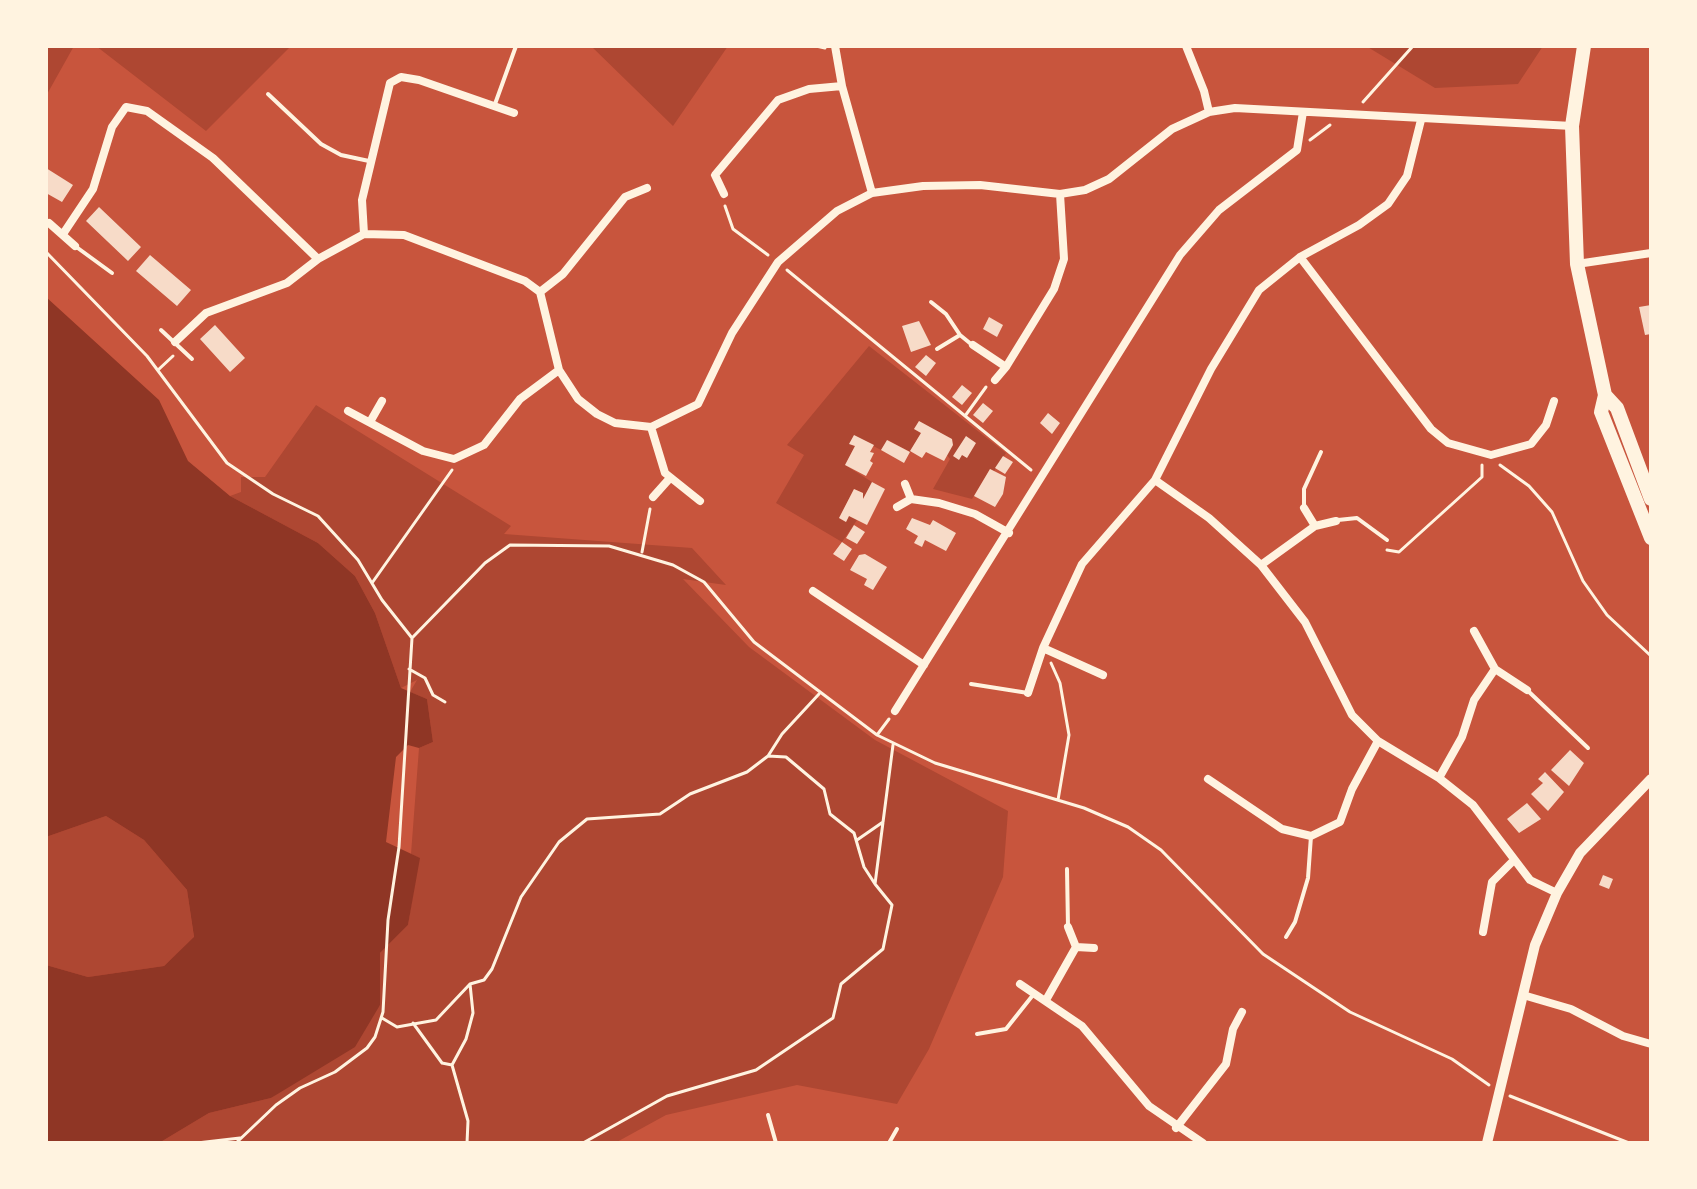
<!DOCTYPE html>
<style>
body{margin:0}
#map{position:relative;width:1697px;height:1189px;overflow:hidden;background:#c8553d;font-family:"Noto Serif",serif}
canvas{display:block}
.frame{position:absolute;inset:0;border:48px solid #fff3e0;pointer-events:none}
</style>
<div id="map">
<canvas width="1697" height="1189"></canvas>
<div class="frame"></div>
</div>
<script>
const c = document.querySelector('canvas').getContext('2d');
c.lineJoin = 'round';
function fillPath(path, color) { c.fillStyle = color; c.fill(path, 'evenodd'); }
const poly = rows => new Path2D(rows.map(r => 'M' + r).join(''));
function stroke(path, color, width, dash) { c.strokeStyle = color; c.lineWidth = width; c.lineCap = dash ? 'butt' : 'round'; c.setLineDash(dash || []); c.stroke(path); }
fillPath(poly([
 [46,46,74,46,46,96],
 [96,46,291,46,206,131],
 [591,46,728,46,673,126],
 [1366,46,1543,46,1518,84,1435,88],
 [869,346,1006,453,994,471,990,469,972,499,933,489,950,459,919,421,914,429,921,433,910,452,888,440,881,450,854,436,850,443,855,446,845,465,872,482,863,499,863,493,854,489,839,518,846,522,849,516,857,520,842,542,776,503,804,455,787,445],
 [316,405,511,526,504,534,692,548,726,585,683,579,749,647,875,740,1008,811,1003,877,929,1049,897,1104,797,1085,666,1115,615,1143,159,1143,209,1113,271,1098,306,1074,380,1005,380,953,408,925,419,858,411,854,419,748,433,742,427,699,410,692,417,680,401,688,375,613,355,576,318,543,230,496,241,492,241,477,265,477],
 [106,816,144,840,187,890,194,938,164,966,88,977,46,965,46,837]
]), '#ae4732');
fillPath(poly([
 [46,297,159,400,188,461,230,496,318,543,355,576,375,613,401,688,427,699,433,742,419,748,408,745,396,757,386,842,420,858,408,925,380,953,380,1005,355,1047,271,1098,209,1113,159,1143,46,1143,46,965,88,977,164,966,194,937,187,890,144,840,106,816,46,837]
]), '#8f3625');
fillPath(poly([
 [46,168,73,185,62,202,46,193],
 [99,207,141,247,128,261,86,221],
 [150,255,191,290,177,306,136,271],
 [1651,305,1651,334,1645,335,1639,307],
 [989,317,1003,325,997,337,983,329],
 [919,321,931,345,911,352,902,326],
 [215,325,245,358,230,372,200,339],
 [926,355,936,363,926,376,915,367],
 [962,385,972,393,962,405,952,397],
 [983,403,993,411,983,423,973,415],
 [1048,413,1060,423,1052,434,1040,423],
 [919,421,952,439,953,445,944,461,926,452,922,458,910,451,921,433,914,429],
 [854,435,874,445,870,452,874,453,870,461,873,463,866,476,845,465,855,446,849,444],
 [966,436,976,443,967,458,962,455,959,460,953,456],
 [887,440,910,452,904,463,881,450],
 [1003,456,1013,462,1005,474,995,468],
 [990,469,1006,477,1003,494,995,507,974,496],
 [872,482,885,489,867,525,849,516,846,522,839,518,854,489,863,493,863,499],
 [912,518,930,525,933,520,956,533,946,551,925,540,922,547,914,543,918,536,906,529],
 [854,525,865,532,857,544,846,538],
 [842,542,852,549,844,561,833,554],
 [865,554,887,567,873,590,864,585,867,579,850,570,859,555],
 [1570,750,1584,763,1569,786,1551,770],
 [1545,772,1564,792,1548,811,1531,794,1543,783,1538,779],
 [1527,803,1541,819,1519,833,1507,819],
 [1603,875,1613,879,1609,889,1599,885]
]), '#f7dbc8');
stroke(poly([
 [816,46,825,48],
 [1363,102,1413,46],
 [1310,140,1330,125],
 [725,206,733,229,768,255],
 [46,252,147,356,227,463,273,494,318,516,358,560,382,600,412,638],
 [787,270,1031,470],
 [158,370,173,356],
 [965,416,986,387],
 [1500,465,1529,486,1552,512,1583,581,1607,615,1651,656],
 [1387,550,1399,552,1482,477,1482,465],
 [642,552,650,509],
 [372,583,452,470],
 [1051,663,1060,683,1069,735,1058,800],
 [409,669,425,678,433,695,445,702],
 [877,735,889,719],
 [768,756,782,734,819,694],
 [857,840,883,822],
 [382,1018,397,1027,436,1020,470,984],
 [413,1023,442,1063,452,1065,468,1121,467,1143],
 [452,1065,466,1039,473,1013,470,984,484,980,492,969,521,897,559,842,587,819,660,814,690,794,747,772,768,756,786,757,824,789,830,814,854,833,864,867,875,884],
 [1510,1096,1629,1143],
 [197,1143,240,1138],
 [236,1143,276,1105,300,1088,335,1072,367,1048,375,1037,383,1012,388,920,399,847,412,638,485,563,510,545,609,546,673,565,704,582,754,642,877,735,935,763,1084,808,1128,827,1161,850,1263,954,1350,1012,1452,1059,1489,1085],
 [583,1143,667,1096,756,1070,833,1018,841,984,883,949,892,905,875,884,893,745]
]), '#fff3e0', 3);
stroke(poly([
 [268,94,321,144,341,155,369,161],
 [495,104,516,46],
 [75,246,112,273],
 [931,302,946,314,960,335,971,344],
 [161,330,192,359],
 [937,349,960,335],
 [1304,508,1304,489,1321,452],
 [1338,520,1357,518,1387,540],
 [971,684,1028,693],
 [1527,690,1588,748],
 [1067,869,1068,927],
 [1286,937,1295,922,1308,878,1311,836],
 [977,1034,1006,1029,1033,995],
 [768,1115,776,1143],
 [889,1143,897,1129]
]), '#fff3e0', 4);
stroke(poly([
 [1186,46,1204,91,1209,112],
 [842,86,872,193],
 [724,194,715,175,778,100,809,89,842,86,835,46],
 [49,223,75,246],
 [63,234,93,189,112,127,126,107,147,111,213,158,318,259],
 [364,234,362,200,390,83,401,77,419,80,514,113],
 [1300,257,1431,429,1448,443,1491,455,1531,444,1546,425,1554,401],
 [1577,264,1651,253],
 [540,292,563,274,625,197,647,188],
 [175,342,206,313,287,283,318,259,364,234,404,235,525,281,540,292,559,370,578,399,597,414,615,423,651,427,698,404,732,333,778,262,837,211,872,193,923,186,980,185,1060,194,1085,190,1109,179,1172,129,1209,112,1235,108,1572,126],
 [973,345,1006,367,1054,289,1064,259,1060,194],
 [995,380,1006,367],
 [348,411,423,451,454,459,484,445,520,399,559,370],
 [370,422,382,401],
 [651,427,665,473,700,501],
 [1155,480,1209,518,1261,565,1305,622,1352,715,1378,741,1439,778,1473,805,1530,880,1557,893],
 [905,484,911,499],
 [653,497,670,478],
 [897,507,911,499,939,503,975,514,1009,533],
 [1315,526,1336,521],
 [1261,565,1315,526,1304,508],
 [813,591,924,665],
 [1474,631,1495,669,1527,690],
 [1043,648,1082,564,1155,480,1211,369,1259,290,1300,257,1359,225,1388,204,1407,176,1421,120],
 [1028,693,1043,648,1103,675],
 [895,711,1180,255,1219,210,1297,150,1303,112],
 [1439,778,1462,737,1474,700,1495,669],
 [1208,779,1282,829,1311,836,1340,822,1352,789,1378,741],
 [1068,927,1076,947],
 [1483,932,1492,882,1514,860],
 [1020,984,1082,1026,1149,1106,1203,1143],
 [1523,995,1571,1009,1623,1036,1651,1044],
 [1046,1000,1076,947,1094,948],
 [1176,1128,1226,1064,1233,1029,1242,1012]
]), '#fff3e0', 8);
stroke(poly([
 [1487,1143,1535,945,1557,893,1580,853,1651,779]
]), '#fff3e0', 10);
stroke(poly([
 [1584,46,1572,126,1577,264,1605,395,1601,412,1651,538],
 [1605,395,1617,408,1651,499]
]), '#fff3e0', 14);
</script>
